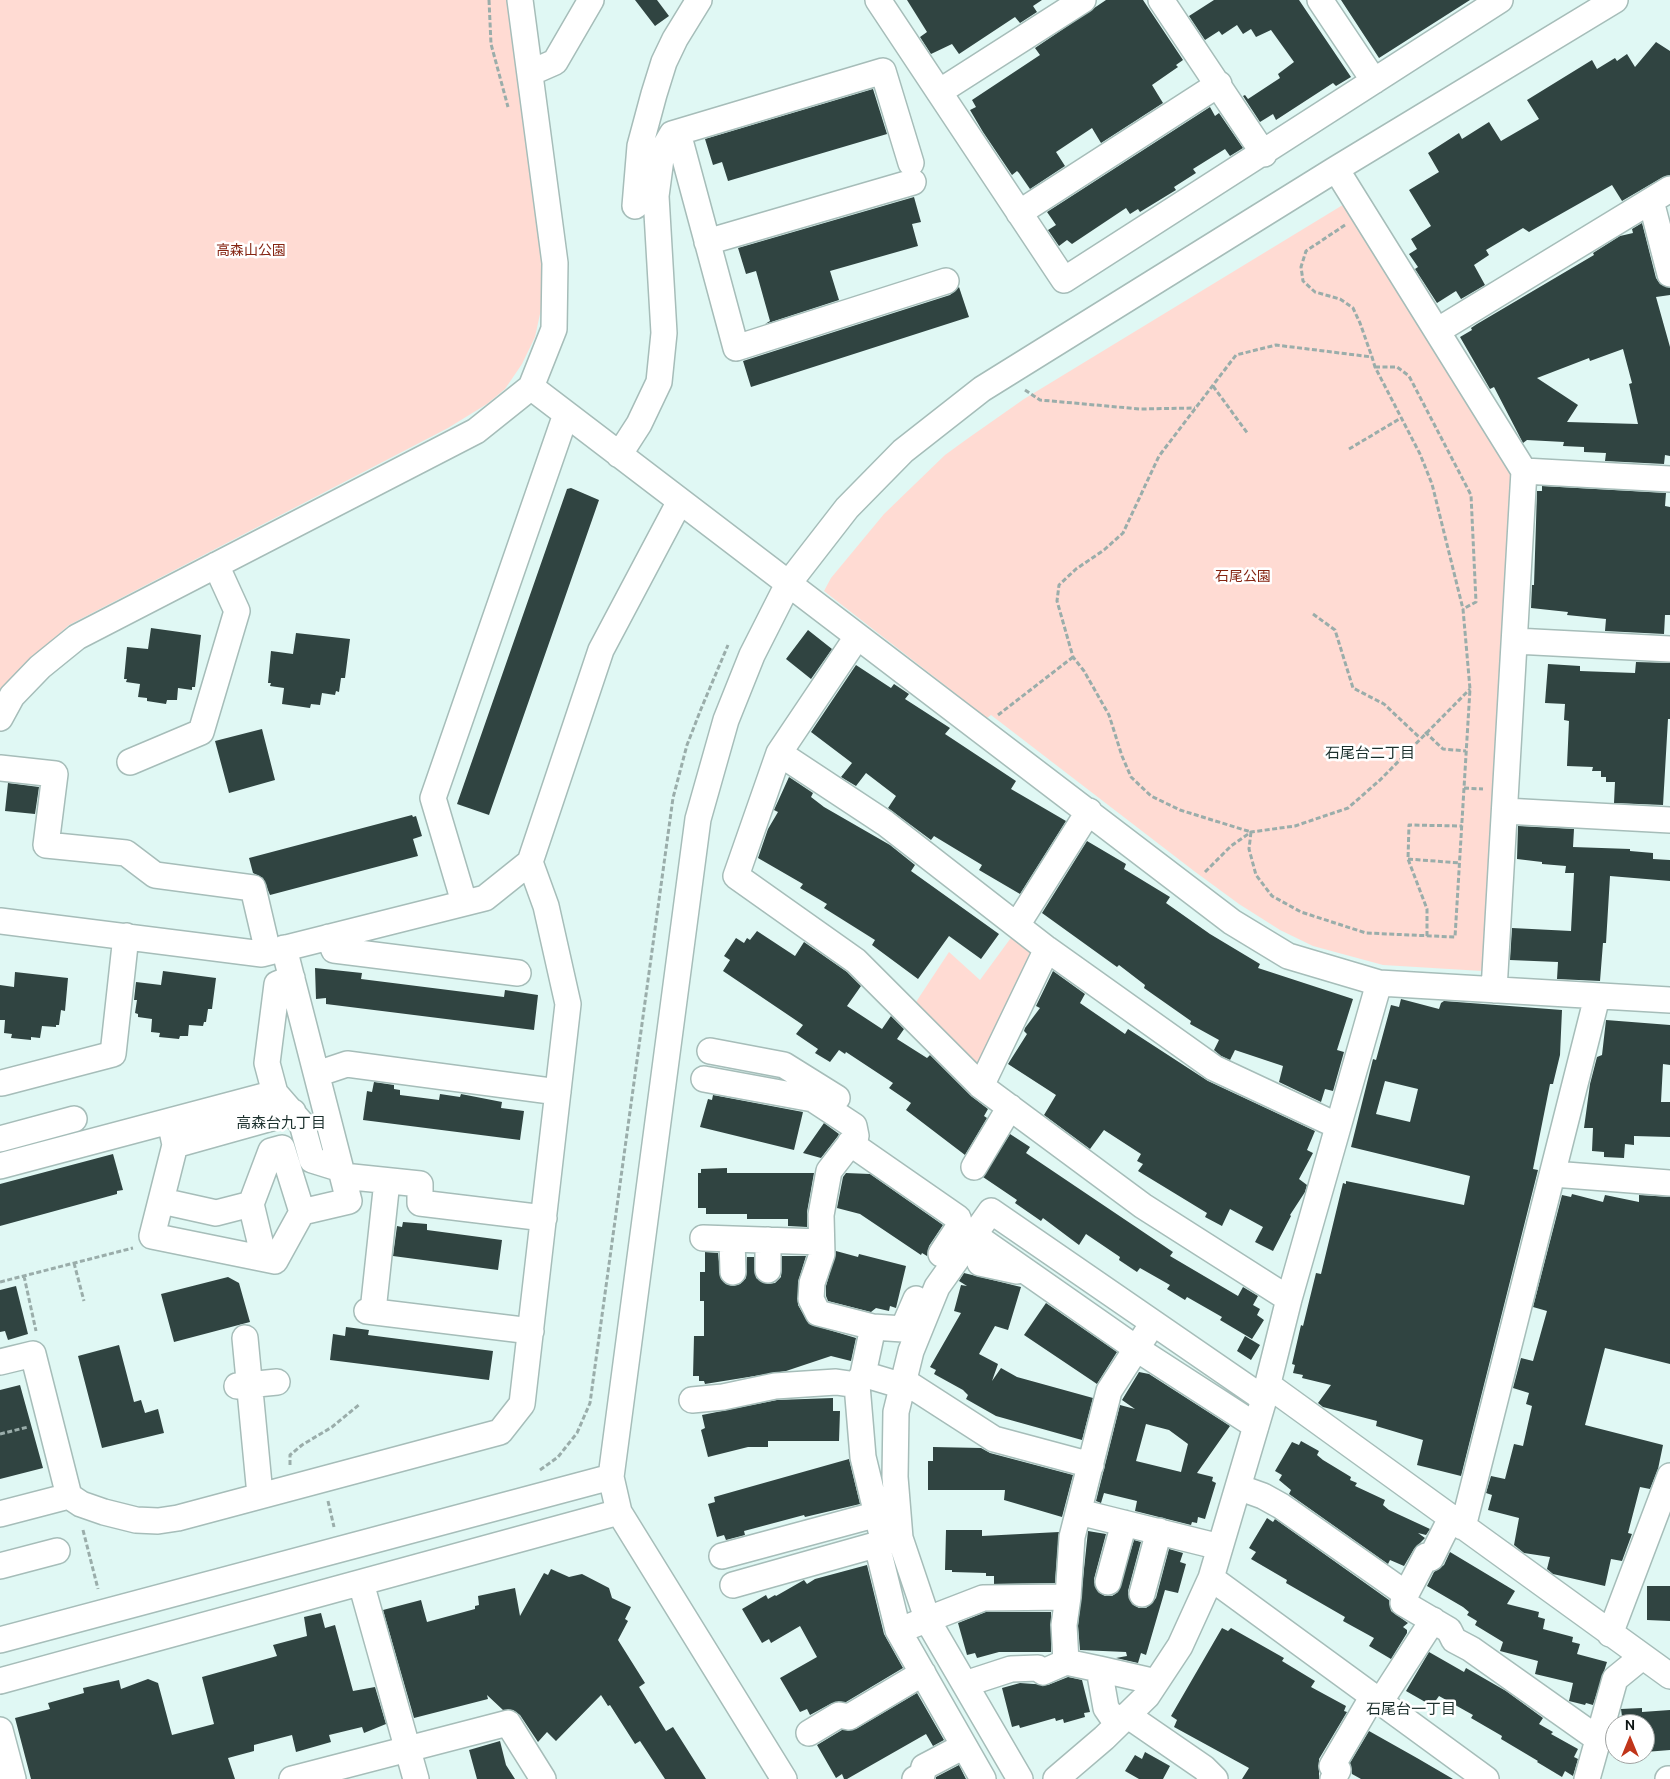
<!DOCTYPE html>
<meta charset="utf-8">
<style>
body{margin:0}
#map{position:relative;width:1670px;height:1779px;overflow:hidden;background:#e0f8f4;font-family:Ubuntu,sans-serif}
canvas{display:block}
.north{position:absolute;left:1605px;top:1714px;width:50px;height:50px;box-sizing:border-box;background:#fff;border:1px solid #9fa2a1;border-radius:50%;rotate:0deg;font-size:14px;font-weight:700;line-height:20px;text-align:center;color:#0e1615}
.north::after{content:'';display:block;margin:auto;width:18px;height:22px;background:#c0351a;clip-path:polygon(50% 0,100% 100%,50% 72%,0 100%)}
</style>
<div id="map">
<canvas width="1670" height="1779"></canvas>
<div class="north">N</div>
</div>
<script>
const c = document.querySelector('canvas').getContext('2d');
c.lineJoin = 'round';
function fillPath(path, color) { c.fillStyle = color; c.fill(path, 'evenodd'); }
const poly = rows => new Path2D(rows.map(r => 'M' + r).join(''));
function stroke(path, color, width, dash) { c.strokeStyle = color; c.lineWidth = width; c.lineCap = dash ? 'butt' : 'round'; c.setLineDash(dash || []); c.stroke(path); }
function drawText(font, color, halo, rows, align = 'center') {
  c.font = font + ' Ubuntu,"Noto Sans JP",sans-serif'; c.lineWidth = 5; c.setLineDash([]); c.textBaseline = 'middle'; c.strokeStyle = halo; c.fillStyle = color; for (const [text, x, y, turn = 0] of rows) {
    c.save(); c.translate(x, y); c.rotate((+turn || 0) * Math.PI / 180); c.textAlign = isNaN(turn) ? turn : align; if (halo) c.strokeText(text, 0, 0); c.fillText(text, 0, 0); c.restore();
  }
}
fillPath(poly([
 [0,0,507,0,543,264,543,300,535,337,522,364,505,389,487,404,448,428,69,625,28,661,0,694],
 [1346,203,1510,468,1513,479,1485,969,1482,971,1383,965,1313,946,1280,930,1239,904,1194,871,991,715,987,718,824,591,831,578,884,514,945,455,967,439,1024,399],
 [1013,935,1037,954,981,1068,916,1002,949,952,980,980]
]), '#ffdbd3');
fillPath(poly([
 [635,0,657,0,669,16,655,26],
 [907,0,1042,0,1033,6,1037,12,1020,23,1015,17,959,54,952,44,931,54,920,37,927,32],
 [1106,0,1143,0,1183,60,1176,65,1178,67,1152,85,1163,103,1101,143,1092,128,1056,152,1065,166,1030,189,1019,173,1017,171,1012,175,983,132,970,110,976,107,972,100,1040,55,1035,48],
 [1214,0,1299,0,1351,77,1336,86,1333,83,1276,120,1273,114,1260,122,1243,96,1245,95,1248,99,1280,78,1278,74,1294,62,1271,30,1256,37,1251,29,1243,34,1237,25,1222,35,1219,31,1205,40,1189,16],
 [1341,0,1470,0,1379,58],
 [1656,42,1670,51,1670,175,1663,177,1622,201,1612,185,1529,232,1523,228,1486,250,1489,255,1474,265,1485,285,1461,299,1456,291,1437,303,1415,269,1418,267,1409,254,1417,249,1411,239,1431,226,1409,190,1439,172,1428,153,1459,133,1462,139,1489,122,1501,141,1539,119,1527,100,1592,60,1597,69,1615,58,1617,61,1627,54,1635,67],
 [873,89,887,134,728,181,722,162,713,165,705,139],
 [1210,107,1215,116,1219,113,1243,148,1230,156,1225,149,1193,169,1196,173,1174,187,1176,190,1140,212,1138,209,1130,214,1126,208,1072,244,1067,240,1059,246,1048,230,1056,225,1047,212],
 [914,197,921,222,912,224,918,246,830,271,839,300,765,324,770,321,756,271,746,274,738,248],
 [1642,223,1656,278,1660,284,1670,288,1670,295,1656,297,1670,347,1670,456,1665,455,1664,464,1605,461,1606,453,1584,452,1584,447,1563,446,1564,442,1527,440,1523,443,1494,387,1490,389,1460,337,1472,330,1471,328,1477,324,1594,255,1593,253,1620,236,1633,233,1632,229],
 [1623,349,1632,383,1629,384,1638,424,1567,422,1578,405,1537,378,1589,358,1590,361],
 [959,287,969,317,751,387,743,361,950,295],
 [1542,486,1666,493,1665,506,1670,507,1670,615,1665,615,1664,634,1605,631,1606,619,1567,615,1568,612,1531,608,1532,585,1534,585,1537,491,1542,491],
 [571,488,599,500,489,815,457,804,567,489],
 [151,628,201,635,195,687,192,687,192,690,178,688,177,700,167,700,166,704,147,701,147,698,138,697,140,684,126,682,127,679,124,679,127,647,148,649],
 [808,630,832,649,811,679,786,659],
 [296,633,350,639,345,678,341,678,339,692,336,691,335,695,322,693,320,705,311,704,310,708,282,704,284,688,270,686,271,683,268,683,271,651,293,654],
 [1636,662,1670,663,1670,719,1668,719,1663,805,1614,803,1615,782,1606,782,1606,777,1601,777,1601,771,1592,771,1593,767,1567,766,1569,721,1564,720,1565,704,1545,703,1548,664,1580,666,1580,671,1635,673],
 [856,665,891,688,894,684,909,694,905,699,950,728,945,734,1016,781,1011,789,1066,821,1020,894,979,870,982,865,934,836,931,840,888,808,896,796,866,773,856,786,841,777,852,763,811,732],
 [262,729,275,780,229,793,215,741],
 [789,777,813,793,811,797,824,807,890,845,915,865,911,871,999,934,981,959,949,936,918,979,872,945,875,940,824,908,827,904,800,888,803,884,758,858,768,829,778,812,774,810],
 [8,783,39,787,35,814,5,811],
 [412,815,413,817,416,816,422,836,413,839,418,856,270,895,263,878,253,873,249,858],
 [1518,826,1574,829,1573,847,1630,849,1630,851,1653,853,1653,859,1670,860,1670,881,1610,876,1606,943,1603,943,1600,981,1557,979,1558,962,1510,960,1512,928,1571,931,1574,873,1565,873,1566,866,1542,864,1542,862,1517,859],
 [1087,841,1126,864,1124,869,1170,897,1166,903,1210,934,1260,964,1258,968,1353,999,1337,1050,1344,1052,1333,1091,1325,1089,1321,1102,1279,1082,1283,1066,1235,1050,1230,1060,1221,1056,1214,1050,1219,1040,1190,1024,1191,1021,1144,988,1145,985,1119,965,1117,967,1042,913],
 [757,931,795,956,804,942,847,972,861,986,847,1006,882,1029,891,1016,904,1029,897,1039,927,1058,930,1055,971,1096,988,1109,984,1116,987,1118,965,1155,906,1110,911,1103,889,1088,893,1083,846,1052,845,1054,839,1050,830,1062,815,1053,818,1049,796,1034,803,1025,723,971,730,960,724,956,736,938,744,943,747,938,750,940],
 [315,968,362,973,361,979,504,997,505,990,538,995,534,1030,326,1004,326,998,316,999],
 [163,971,216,978,212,1009,208,1009,206,1022,204,1022,203,1026,189,1025,188,1036,180,1036,179,1039,159,1037,160,1033,151,1032,152,1019,138,1017,138,1014,135,1013,137,1000,134,1000,136,982,161,985],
 [1053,971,1085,994,1080,1003,1125,1034,1128,1029,1208,1081,1315,1131,1307,1150,1313,1153,1299,1179,1307,1185,1305,1192,1290,1215,1291,1216,1273,1251,1255,1242,1263,1227,1230,1209,1222,1226,1205,1217,1207,1213,1138,1171,1143,1164,1137,1161,1141,1154,1104,1130,1090,1149,1044,1115,1056,1095,1008,1064,1027,1034,1024,1031,1025,1028,1040,1008,1036,1006],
 [15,972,68,978,65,1011,61,1010,59,1025,56,1025,56,1027,42,1026,40,1038,31,1037,31,1040,11,1038,12,1034,4,1033,5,1020,0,1020,0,985,14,987],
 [1401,999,1439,1009,1441,1003,1444,1001,1562,1010,1560,1055,1553,1084,1550,1084,1533,1169,1538,1170,1461,1476,1417,1465,1423,1440,1376,1426,1377,1421,1323,1407,1318,1403,1331,1385,1302,1378,1303,1375,1293,1373,1295,1365,1292,1364,1301,1325,1303,1326,1316,1273,1321,1274,1343,1183,1346,1184,1346,1181,1464,1205,1470,1176,1351,1147,1373,1059,1376,1060,1391,1005,1399,1007],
 [1385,1081,1418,1089,1410,1122,1376,1114],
 [1606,1020,1670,1025,1670,1065,1663,1064,1661,1102,1670,1102,1670,1137,1634,1136,1634,1145,1625,1144,1624,1158,1604,1157,1604,1152,1592,1151,1593,1128,1584,1128,1590,1084,1597,1057,1602,1055],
 [374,1082,394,1085,394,1089,400,1090,400,1095,439,1100,440,1094,460,1097,461,1094,502,1102,501,1108,524,1111,520,1140,363,1120,367,1091,372,1092],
 [713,1095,803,1112,794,1150,700,1127,708,1099,712,1100],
 [824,1123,839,1134,838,1136,821,1158,803,1153],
 [1010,1134,1030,1147,1026,1153,1173,1252,1170,1256,1238,1296,1243,1287,1258,1296,1253,1305,1260,1309,1257,1315,1264,1320,1252,1339,1220,1320,1222,1317,1187,1297,1185,1300,1167,1289,1170,1285,1140,1268,1137,1272,1119,1260,1120,1257,1086,1234,1079,1245,1043,1218,1041,1221,1015,1203,1017,1200,983,1177],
 [113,1154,123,1190,117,1191,117,1194,0,1226,0,1184],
 [727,1168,727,1173,814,1173,807,1212,807,1227,788,1226,788,1219,747,1219,747,1214,706,1214,706,1208,698,1208,698,1173,701,1173,701,1169],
 [846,1173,870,1174,943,1225,929,1246,927,1256,922,1253,921,1255,860,1214,837,1208,843,1177],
 [1572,1194,1603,1202,1605,1195,1639,1202,1639,1195,1670,1197,1670,1364,1605,1348,1585,1425,1663,1445,1658,1469,1650,1489,1640,1487,1628,1533,1632,1534,1622,1561,1611,1559,1605,1586,1553,1574,1547,1569,1550,1557,1524,1553,1514,1545,1519,1518,1488,1510,1492,1495,1486,1493,1491,1476,1505,1479,1514,1444,1523,1446,1532,1406,1526,1404,1529,1393,1513,1388,1521,1358,1533,1361,1547,1311,1533,1307,1562,1195,1571,1197],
 [403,1222,427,1224,427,1230,502,1240,498,1270,393,1256,397,1226,402,1227],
 [836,1251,858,1257,859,1254,906,1266,896,1308,890,1306,889,1311,876,1308,871,1312,828,1301,826,1296,826,1286],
 [705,1252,718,1253,721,1279,726,1284,733,1286,740,1284,746,1278,747,1254,747,1257,754,1257,756,1278,768,1284,775,1283,781,1277,782,1256,806,1256,798,1282,798,1305,809,1324,856,1338,851,1361,831,1356,786,1371,705,1384,704,1381,699,1381,699,1376,693,1376,694,1336,704,1336,704,1301,700,1301,700,1272,705,1272],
 [964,1273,1021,1287,1008,1330,995,1326,979,1354,998,1364,992,1381,1001,1368,1017,1377,1093,1398,1082,1440,996,1416,966,1399,968,1395,963,1390,934,1374,936,1370,930,1367,961,1313,954,1311,961,1285,967,1286,959,1281],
 [228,1277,239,1283,250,1322,174,1342,161,1294],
 [16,1286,28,1334,8,1340,5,1331,0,1332,0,1290],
 [1046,1303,1117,1352,1097,1384,1024,1335],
 [346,1327,369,1330,368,1335,493,1351,489,1380,330,1360,333,1334,345,1336],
 [1245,1336,1260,1345,1251,1360,1237,1351],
 [119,1345,134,1402,141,1400,145,1413,158,1409,164,1433,102,1448,78,1356],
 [1139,1372,1149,1374,1230,1426,1197,1473,1213,1477,1212,1481,1216,1483,1205,1519,1198,1517,1197,1523,1192,1522,1191,1525,1135,1511,1137,1501,1104,1493,1101,1503,1096,1501,1120,1405,1135,1409,1122,1400],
 [1146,1424,1169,1430,1188,1444,1181,1472,1136,1461],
 [20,1385,43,1468,0,1479,0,1390],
 [833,1398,833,1411,840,1411,839,1441,768,1441,768,1447,748,1447,708,1457,701,1430,705,1428,702,1415,777,1400],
 [1301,1441,1319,1451,1317,1455,1323,1460,1351,1477,1350,1480,1357,1483,1355,1486,1385,1500,1383,1505,1389,1510,1430,1529,1426,1535,1418,1533,1425,1538,1414,1549,1404,1566,1390,1560,1388,1564,1289,1494,1291,1490,1279,1480,1282,1475,1275,1471,1292,1442,1299,1445],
 [933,1447,981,1448,990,1453,1073,1475,1062,1517,1004,1500,1005,1490,928,1490,928,1461,933,1461],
 [849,1459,860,1504,805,1517,804,1515,744,1531,745,1535,726,1540,724,1535,717,1537,708,1504,715,1502,714,1497],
 [1267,1518,1273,1522,1275,1519,1389,1600,1391,1611,1408,1623,1403,1627,1407,1630,1407,1633,1391,1659,1369,1646,1374,1638,1343,1621,1345,1617,1286,1583,1287,1580,1251,1559,1256,1552,1249,1548],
 [946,1530,982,1530,982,1536,1059,1532,1055,1583,994,1584,994,1576,986,1576,986,1573,952,1572,952,1570,945,1570],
 [1088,1531,1106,1534,1094,1579,1098,1592,1105,1596,1112,1596,1118,1592,1134,1540,1141,1542,1128,1591,1132,1604,1139,1608,1146,1608,1156,1598,1169,1549,1183,1553,1180,1562,1186,1564,1178,1593,1165,1590,1146,1655,1141,1653,1138,1663,1116,1658,1127,1656,1126,1652,1080,1650,1078,1626],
 [1450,1552,1515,1591,1507,1604,1539,1612,1538,1617,1545,1619,1543,1629,1573,1637,1572,1642,1580,1644,1577,1654,1607,1662,1593,1705,1586,1703,1585,1705,1569,1701,1573,1683,1535,1674,1538,1661,1500,1651,1503,1642,1475,1625,1477,1621,1467,1615,1469,1612,1463,1607,1427,1586,1434,1572,1444,1565],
 [867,1565,884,1634,903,1668,846,1702,832,1703,810,1715,807,1709,800,1712,780,1678,817,1657,800,1626,771,1643,769,1639,762,1643,742,1609,766,1595,768,1599,775,1595,776,1596,804,1580,807,1584,815,1579],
 [551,1569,569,1577,582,1574,609,1588,612,1598,631,1607,625,1619,628,1621,618,1640,645,1683,639,1687,666,1731,673,1727,706,1779,665,1779,640,1741,635,1744,610,1705,608,1706,601,1695,556,1741,547,1732,538,1742,520,1715,513,1710,503,1710,487,1695,488,1699,414,1718,383,1610,421,1600,427,1622,475,1609,475,1606,479,1605,478,1596,515,1588,520,1616,544,1573,548,1575],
 [1647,1586,1670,1586,1670,1621,1647,1620],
 [986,1612,1051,1612,1051,1652,999,1652,977,1658,975,1653,967,1655,958,1623],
 [321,1613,325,1628,335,1625,353,1691,375,1687,386,1724,364,1733,362,1727,329,1735,331,1742,296,1752,292,1735,254,1745,254,1751,228,1758,235,1779,31,1779,15,1718,50,1709,48,1703,84,1693,83,1688,119,1680,121,1689,148,1679,158,1683,172,1735,214,1724,202,1677,277,1656,273,1645,307,1636,304,1617],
 [1222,1628,1228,1631,1231,1628,1284,1658,1282,1661,1315,1681,1311,1687,1346,1706,1344,1711,1347,1712,1319,1759,1319,1779,1242,1779,1249,1768,1174,1727,1177,1720,1171,1716],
 [1429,1652,1464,1672,1466,1668,1506,1691,1543,1718,1539,1724,1553,1732,1551,1734,1578,1749,1574,1757,1578,1759,1573,1776,1565,1771,1562,1777,1537,1762,1538,1761,1501,1739,1502,1736,1471,1718,1473,1715,1439,1696,1434,1703,1428,1700,1427,1703,1406,1691],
 [1068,1677,1082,1680,1090,1712,1084,1713,1085,1717,1064,1723,1063,1719,1056,1721,1055,1718,1020,1728,1019,1725,1012,1727,1002,1688,1020,1683,1048,1685],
 [917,1693,944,1740,933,1746,926,1734,847,1779,844,1779,842,1774,836,1778,817,1745,842,1730,856,1729],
 [1642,1708,1642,1712,1670,1710,1670,1750,1645,1752,1645,1724,1623,1724,1621,1709],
 [1369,1731,1417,1758,1453,1779,1361,1779,1352,1774,1350,1763],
 [500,1741,506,1765,515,1779,477,1779,469,1750],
 [1145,1752,1170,1766,1163,1779,1139,1779,1125,1771,1135,1755,1142,1759],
 [959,1765,966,1779,936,1779,936,1777]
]), '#304441');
const minor = poly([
 [878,0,1064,280,1500,0],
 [1161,0,1264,154],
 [1320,0,1374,81],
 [530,73,555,62,591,0],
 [939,92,1083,0],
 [678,133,736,348,946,281],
 [1336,169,1524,471,1494,990],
 [1651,201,1670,274],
 [635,206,640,146,654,94,664,62,675,39,699,0],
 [1019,213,1219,84],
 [707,242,913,182],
 [1437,331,1670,189],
 [531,387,1232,922,1288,956,1379,983,1670,1000],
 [619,455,639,424,659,382,664,333,656,196,662,151,672,134,883,71,911,163],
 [1524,471,1670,479],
 [857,637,779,753,736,876,856,961,981,1086,1143,1206,1289,1299],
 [1515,641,1670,649],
 [0,718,12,696,40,667,77,637,476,431,531,387,554,329,555,263,520,0],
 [779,753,885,823,1047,949,1214,1068,1338,1126],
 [130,762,201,732,237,611,216,565],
 [0,768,55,774,46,845,126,853,155,875,253,888,268,952],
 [1505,811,1670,820],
 [464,902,433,798,566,414],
 [0,921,262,954,485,898,530,862,601,650,680,501],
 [1017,925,1089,811],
 [329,937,334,950,518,973],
 [292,978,277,984,267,1063,275,1093,302,1124,312,1160,341,1169],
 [710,1051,784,1065,837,1098],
 [317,1074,347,1064,558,1092],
 [704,1079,813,1099,854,1126,856,1136,829,1171,821,1215,822,1254,812,1283,811,1299,818,1313,873,1327,903,1329,916,1299],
 [2,1083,113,1054,126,936],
 [981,1086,1047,949],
 [170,1121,175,1145,152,1236,275,1261,302,1212,349,1201,284,948],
 [0,1139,74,1119],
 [850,1143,958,1218,960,1225,941,1254],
 [175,1145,293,1112],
 [0,1166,275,1093],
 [974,1167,1010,1107],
 [1553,1174,1670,1183],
 [343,1176,420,1184,420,1203,544,1218],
 [162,1201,216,1213,251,1204,271,1151,282,1148,302,1212],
 [251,1204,264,1258],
 [974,1235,1137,1349,1256,1426],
 [703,1238,821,1242],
 [732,1239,733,1272],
 [980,1263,1017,1271],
 [768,1270,768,1240],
 [367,1311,531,1331],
 [373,1311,387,1181],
 [873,1327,863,1374,903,1386],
 [245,1338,260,1495],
 [0,1362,33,1354,69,1496],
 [863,1374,857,1385,863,1457,884,1543],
 [904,1381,994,1439,1091,1465],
 [1268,1385,1670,1676],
 [237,1386,277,1382],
 [692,1400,723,1397,775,1386,836,1382,857,1385],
 [1238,1487,1263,1496,1281,1506,1406,1594,1403,1603,1449,1630,1454,1640,1471,1649,1598,1739],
 [1079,1512,1220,1547],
 [0,1514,69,1496,81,1504,104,1512,136,1520,158,1521,178,1518,500,1432,522,1404,568,1004,546,906,530,862],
 [1463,1527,1597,997],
 [877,1545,898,1630,983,1779],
 [722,1556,878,1514],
 [0,1566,57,1551],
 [1211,1578,1486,1779],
 [1108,1582,1124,1523],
 [361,1583,416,1779],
 [733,1585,893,1540],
 [1142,1594,1159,1531],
 [1406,1594,1426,1556,1431,1558,1446,1528],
 [913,1625,983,1598,1068,1597],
 [1610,1634,1670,1476],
 [0,1640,611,1477],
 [1099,1669,1156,1682],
 [0,1681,619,1512],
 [965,1684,1011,1669,1038,1668,1043,1672,1066,1662],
 [1380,1702,1433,1620],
 [1127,1715,1204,1768,1215,1779],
 [1117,1724,1106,1708,1099,1669,1066,1662,1064,1625,1068,1597,1072,1537,1109,1391,1153,1323],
 [0,1730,13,1779],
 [809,1733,839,1715,849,1717,923,1673],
 [292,1779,508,1723,543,1779],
 [784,1779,619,1512,611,1477,698,819,726,720,752,655,788,584,847,508,903,451,982,389,1336,169,1615,0],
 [915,1779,922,1775,924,1767,964,1746],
 [1020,1779,928,1621,900,1538,895,1477,896,1412,911,1351,937,1287,991,1211,1264,1399],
 [1056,1779,1104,1738,1147,1696,1180,1646,1211,1578,1264,1399,1289,1299,1379,983],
 [1333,1779,1338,1770,1332,1766,1373,1696],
 [1587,1779,1615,1679,1642,1657],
 [1668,1779,1670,1779]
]);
stroke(minor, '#a6bdb9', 28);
stroke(poly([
 [489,0,491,44,508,107],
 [1345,225,1306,251,1301,267,1303,281,1315,292,1340,299,1353,308,1360,323,1372,357,1375,367,1420,454,1432,484,1463,609,1470,689,1455,937,1366,933,1301,912,1272,896,1256,875,1249,849,1251,832,1180,810,1151,796,1131,777,1122,756,1109,715,1084,671,1073,657,1057,601,1059,585,1076,569,1104,550,1123,533,1159,456,1236,355,1276,345,1372,357],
 [1375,367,1397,367,1409,376,1471,495,1476,602,1463,609],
 [1213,386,1248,434],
 [1025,390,1040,400,1140,409,1195,408],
 [1349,449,1401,418],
 [1313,614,1335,630,1353,688,1384,704,1420,738],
 [998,715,1073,657],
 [1425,732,1443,749,1466,751],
 [1464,788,1483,789],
 [1408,859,1460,863],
 [1205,872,1231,846,1251,832,1295,826,1348,808,1380,780,1470,689],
 [1427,936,1427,909,1408,859,1409,825,1462,826],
 [74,1263,84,1301],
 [24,1276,36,1331],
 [0,1282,133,1248],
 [0,1434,28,1427],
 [290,1465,290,1455,302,1445,332,1427,360,1404],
 [540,1470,558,1457,577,1433,590,1403,673,798,687,745,701,709,728,645],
 [328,1501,334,1527],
 [83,1530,98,1589]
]), '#9aadaa', 3, [5, 2.5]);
stroke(minor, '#fff', 25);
drawText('14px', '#852512', '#fff', [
 ["高森山公園",251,250],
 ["石尾公園",1243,576]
]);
drawText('15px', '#1c302d', '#fff', [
 ["石尾台二丁目",1370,753],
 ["高森台九丁目",281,1123],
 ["石尾台一丁目",1411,1709]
]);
</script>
